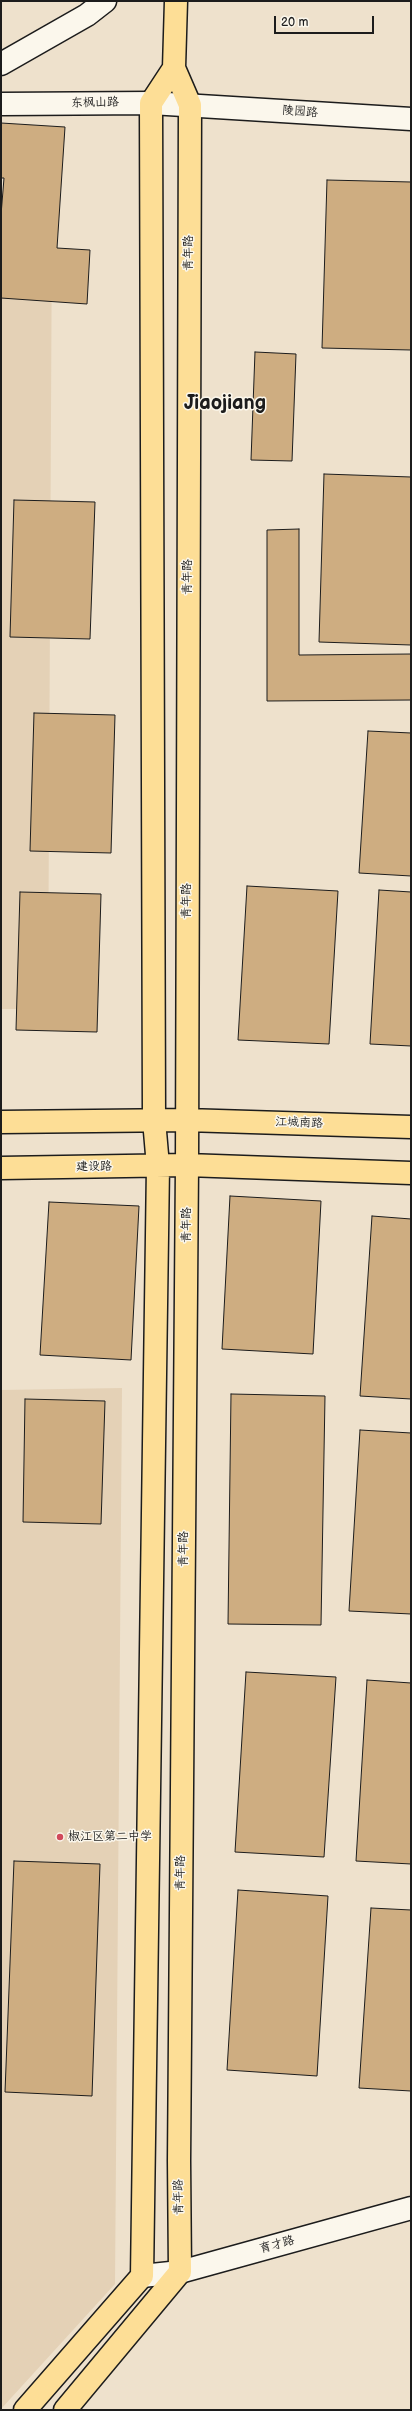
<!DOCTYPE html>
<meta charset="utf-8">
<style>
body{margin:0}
#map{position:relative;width:412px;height:2411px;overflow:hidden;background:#eee1cc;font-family:"Balsamiq Sans",sans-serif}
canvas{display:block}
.frame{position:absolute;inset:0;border:2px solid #1c1c1c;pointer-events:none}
.scale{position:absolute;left:274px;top:16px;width:100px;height:18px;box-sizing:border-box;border:2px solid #1c1c1c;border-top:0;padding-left:5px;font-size:12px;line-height:14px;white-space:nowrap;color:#1c1c1c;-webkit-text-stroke:3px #fbf7ec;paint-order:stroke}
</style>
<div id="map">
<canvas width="412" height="2411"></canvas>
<div class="frame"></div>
<div class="scale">20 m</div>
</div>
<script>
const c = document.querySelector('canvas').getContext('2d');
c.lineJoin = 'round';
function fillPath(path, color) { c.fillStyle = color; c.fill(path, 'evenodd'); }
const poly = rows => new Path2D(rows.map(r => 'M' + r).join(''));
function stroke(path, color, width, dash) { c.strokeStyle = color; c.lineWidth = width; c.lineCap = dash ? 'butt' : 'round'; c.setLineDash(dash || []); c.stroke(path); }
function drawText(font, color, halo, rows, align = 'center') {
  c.font = font + ' "Balsamiq Sans","LXGW WenKai TC",sans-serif'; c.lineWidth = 3; c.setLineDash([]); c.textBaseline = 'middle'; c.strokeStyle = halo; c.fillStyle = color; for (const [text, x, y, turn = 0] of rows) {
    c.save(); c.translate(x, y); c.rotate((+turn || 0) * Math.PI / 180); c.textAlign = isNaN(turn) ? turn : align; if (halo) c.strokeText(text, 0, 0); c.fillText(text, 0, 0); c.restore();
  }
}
fillPath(poly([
 [1,215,52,215,48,1009,1,1009],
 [122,1388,115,2284,1,2409,1,1390]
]), '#e4d1b6');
const building = poly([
 [1,123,65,127,57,248,90,250,87,304,1,298,1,215,4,178,1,178,1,123],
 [327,180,411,182,411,350,322,348,327,180],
 [255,352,296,354,292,461,251,460,255,352],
 [324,474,411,477,411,645,319,642,324,474],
 [14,500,95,502,90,639,10,637,14,500],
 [299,529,299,655,411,654,411,700,267,701,267,530,299,529],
 [34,713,115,715,111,853,30,851,34,713],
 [368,731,411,733,411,876,359,873,368,731],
 [247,886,338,891,329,1044,238,1040,247,886],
 [379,890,411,892,411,1046,370,1044,379,890],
 [20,892,101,894,97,1032,16,1030,20,892],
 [230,1196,321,1201,313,1354,222,1349,230,1196],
 [49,1202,139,1206,131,1360,40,1355,49,1202],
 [372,1216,411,1219,411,1399,360,1396,372,1216],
 [231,1394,325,1396,321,1625,228,1624,231,1394],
 [25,1399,105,1401,101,1524,23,1522,25,1399],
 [360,1430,411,1433,411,1614,349,1611,360,1430],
 [246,1672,336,1677,324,1857,235,1852,246,1672],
 [367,1680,411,1683,411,1864,356,1861,367,1680],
 [14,1861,100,1864,92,2096,5,2092,14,1861],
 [238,1890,328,1896,317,2076,227,2070,238,1890],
 [371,1908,411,1910,411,2091,359,2088,371,1908]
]);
fillPath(building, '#cead81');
stroke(building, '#1c1c1c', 1);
const minor = poly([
 [1,64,87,15,105,1],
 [1,104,151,103,411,119],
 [142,2276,180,2272,411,2208]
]);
const major = poly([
 [1,1122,186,1120,411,1127],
 [1,1168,187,1165,411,1173],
 [25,2410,142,2276,158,1166,154,1120,151,103,174,68],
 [65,2410,180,2272,179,2160,187,1165,190,105,174,68,176,1]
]);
stroke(minor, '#1c1c1c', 25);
stroke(major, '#1c1c1c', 25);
stroke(minor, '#fbf7ec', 22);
stroke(major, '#fdde96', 22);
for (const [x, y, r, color] of [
 [60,1837,4,"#d1495b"]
]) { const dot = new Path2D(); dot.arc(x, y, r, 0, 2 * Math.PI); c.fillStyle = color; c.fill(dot); stroke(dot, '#fbf7ec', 1.5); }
drawText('12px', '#1c1c1c', '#fbf7ec', [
 ["东枫山路",95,103,-1],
 ["陵园路",300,112,4],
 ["青年路",189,253,-90],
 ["青年路",188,577,-90],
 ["青年路",187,901,-90],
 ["江城南路",299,1123,2],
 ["建设路",94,1167,-1],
 ["青年路",187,1225,-90],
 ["青年路",184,1549,-90],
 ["青年路",181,1873,-90],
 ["青年路",179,2197,-91],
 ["育才路",277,2245,-15]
]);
drawText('12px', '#1c1c1c', '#fbf7ec', [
 ["椒江区第二中学",68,1837]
], 'left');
drawText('bold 20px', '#1c1c1c', '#fbf7ec', [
 ["Jiaojiang",225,404]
]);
</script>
